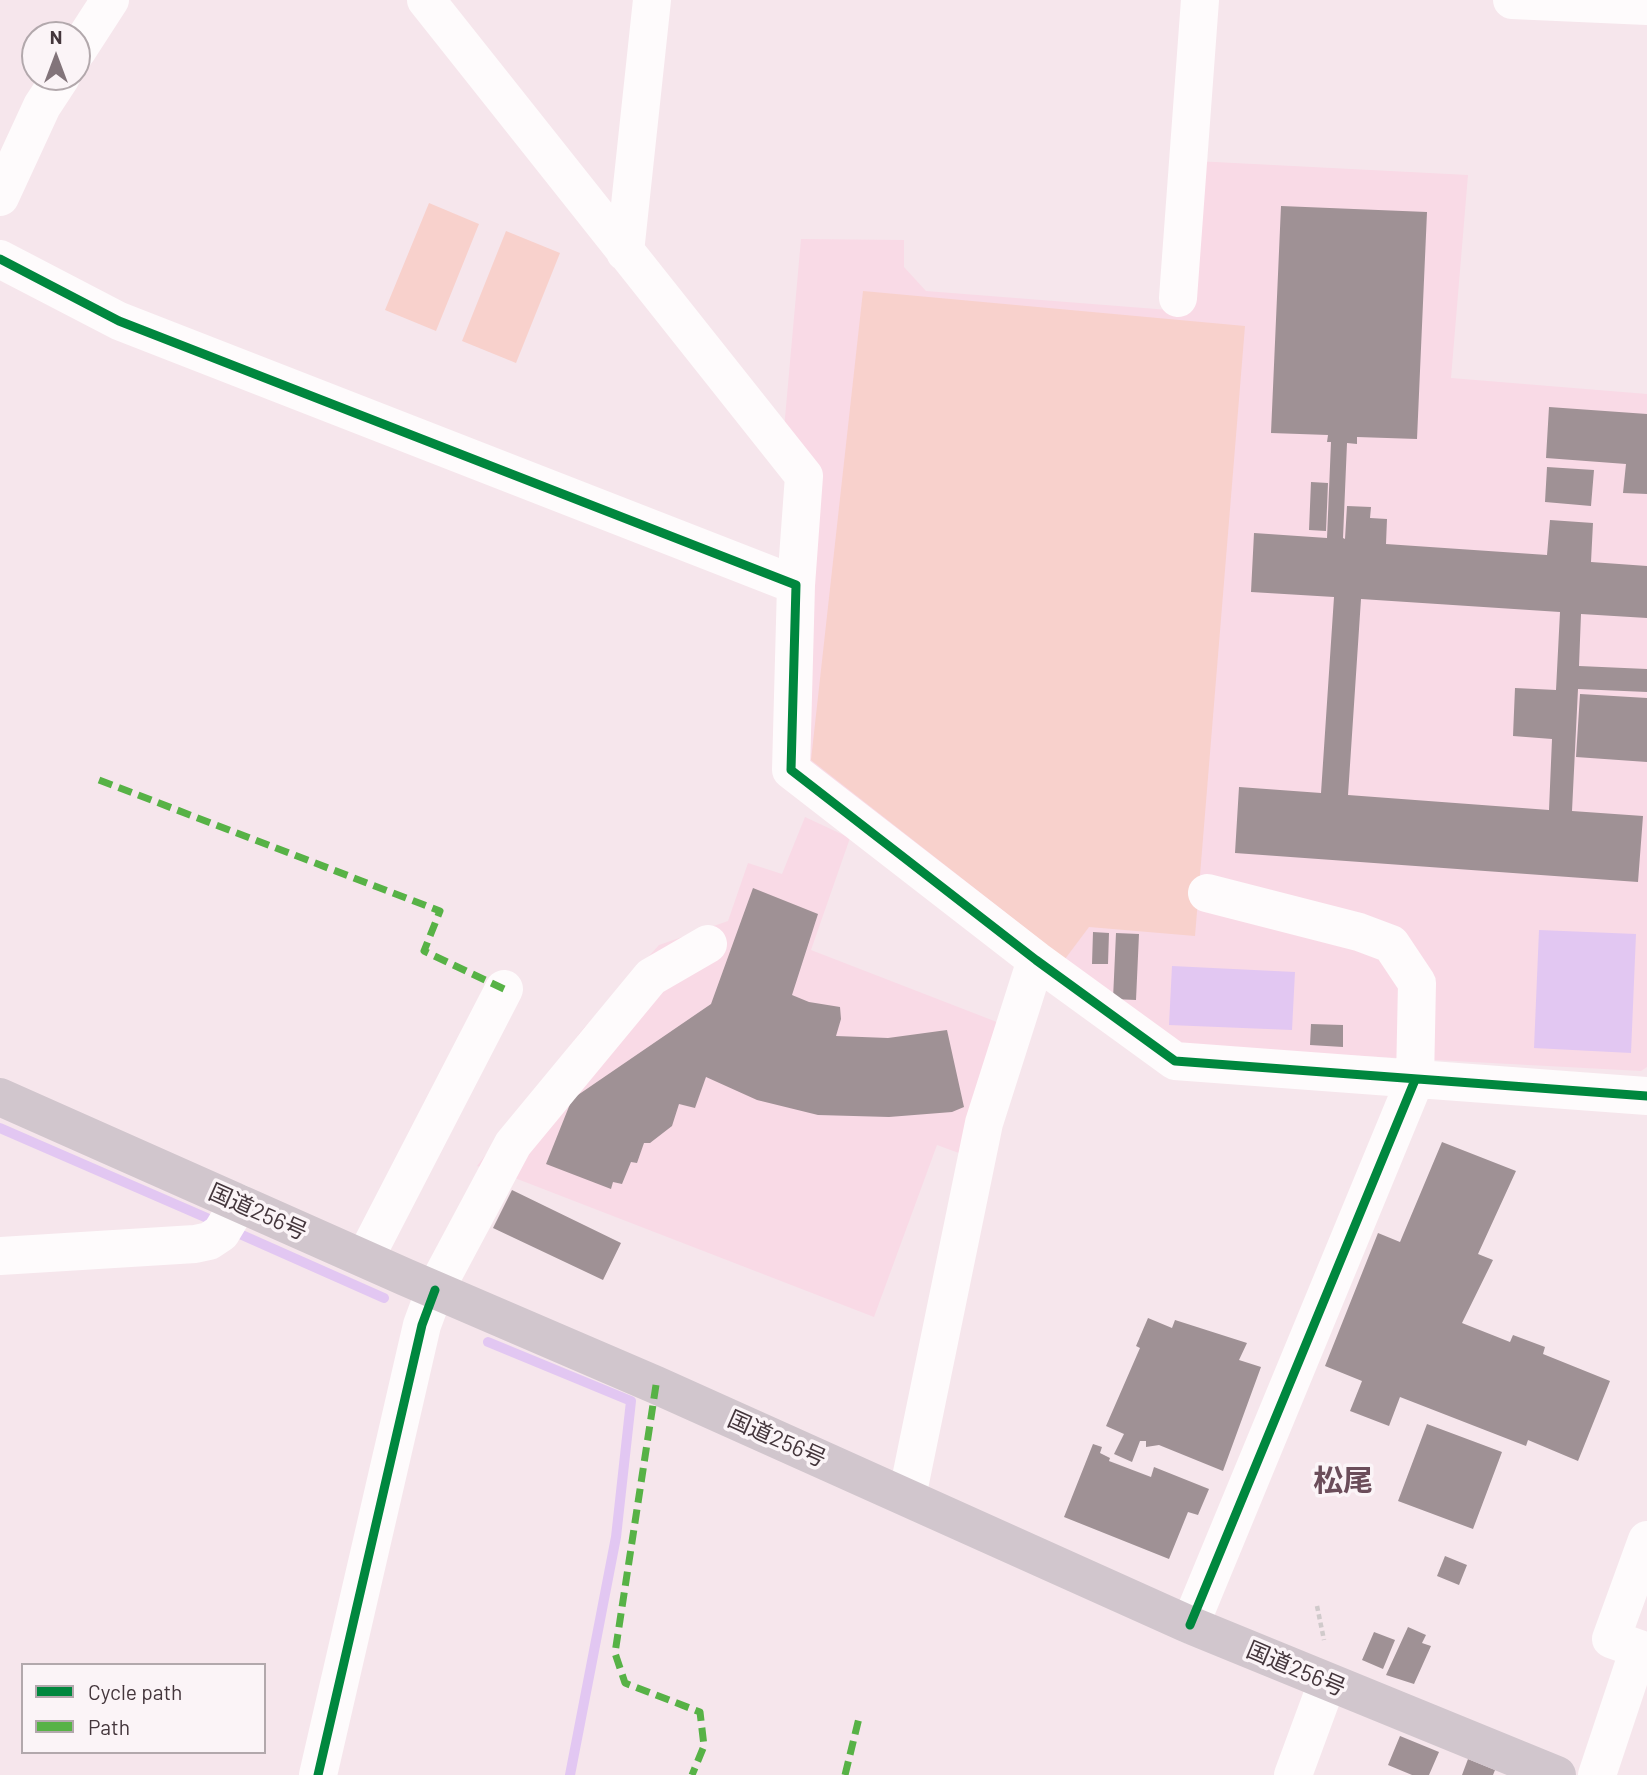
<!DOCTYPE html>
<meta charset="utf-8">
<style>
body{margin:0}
#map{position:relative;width:1647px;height:1775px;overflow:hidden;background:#f6e6ec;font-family:Barlow,sans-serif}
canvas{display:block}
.legend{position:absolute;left:21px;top:1663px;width:245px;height:91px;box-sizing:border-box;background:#fbf4f7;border:2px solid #b2a8ac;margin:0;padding:9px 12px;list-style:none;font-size:21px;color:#44363c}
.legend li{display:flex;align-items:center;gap:14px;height:35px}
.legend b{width:35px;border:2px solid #b2a8ac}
.north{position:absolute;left:21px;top:21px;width:70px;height:70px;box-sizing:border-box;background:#fbf4f7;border:2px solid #b2a8ac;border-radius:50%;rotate:0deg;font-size:19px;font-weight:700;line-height:28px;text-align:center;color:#44363c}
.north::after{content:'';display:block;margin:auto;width:24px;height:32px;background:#82747a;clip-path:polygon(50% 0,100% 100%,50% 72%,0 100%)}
</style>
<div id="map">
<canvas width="1647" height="1775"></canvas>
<ul class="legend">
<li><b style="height:9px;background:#00873e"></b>Cycle path</li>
<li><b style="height:9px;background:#57b246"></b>Path</li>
</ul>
<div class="north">N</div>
</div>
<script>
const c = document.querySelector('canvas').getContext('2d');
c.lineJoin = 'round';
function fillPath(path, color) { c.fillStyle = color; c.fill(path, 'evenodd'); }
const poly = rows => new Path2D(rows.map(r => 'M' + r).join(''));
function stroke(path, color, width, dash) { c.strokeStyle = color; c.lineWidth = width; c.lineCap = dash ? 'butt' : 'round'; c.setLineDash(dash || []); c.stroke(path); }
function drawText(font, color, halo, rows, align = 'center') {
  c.font = font + ' Barlow,"Noto Sans JP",sans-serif'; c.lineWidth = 7; c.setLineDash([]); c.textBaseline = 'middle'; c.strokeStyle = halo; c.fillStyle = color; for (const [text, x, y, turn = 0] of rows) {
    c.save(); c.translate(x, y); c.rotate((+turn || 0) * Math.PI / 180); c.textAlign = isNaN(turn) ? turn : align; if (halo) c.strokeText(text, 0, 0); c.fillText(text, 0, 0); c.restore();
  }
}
fillPath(poly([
 [1195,161,1468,175,1451,378,1647,394,1647,1067,1641,1071,1174,1046,802,765,784,429,801,239,904,240,904,267,926,291,1182,311],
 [805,817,850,838,811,950,1002,1024,967,1156,937,1145,874,1317,507,1175,477,1166,582,1030,659,945,728,921,748,863,782,874]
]), '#f9dae6');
fillPath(poly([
 [429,203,479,224,436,331,385,310],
 [506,231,560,253,516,363,462,341],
 [863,291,1245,326,1195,936,1089,927,1065,959,811,760]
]), '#f8d1cc');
fillPath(poly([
 [1539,930,1636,934,1631,1053,1534,1048],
 [1172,966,1295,972,1292,1030,1169,1025]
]), '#e2c7f2');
stroke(poly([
 [0,1128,207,1218],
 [242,1235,384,1298],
 [488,1342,631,1401,616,1537,570,1775]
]), '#e2c7f2', 10);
fillPath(poly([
 [1281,206,1427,212,1417,439,1357,437,1357,444,1347,443,1343,538,1345,539,1347,506,1371,507,1370,518,1387,519,1386,544,1547,555,1550,520,1593,523,1591,562,1647,566,1647,618,1581,614,1579,666,1647,669,1647,692,1578,689,1572,811,1643,816,1638,882,1235,853,1239,787,1321,793,1334,597,1251,592,1254,533,1327,538,1331,442,1327,442,1328,435,1271,433],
 [1361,599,1560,612,1556,690,1515,688,1513,736,1552,739,1549,810,1348,795],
 [1549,407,1647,414,1647,494,1623,493,1626,464,1546,458],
 [1547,467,1594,470,1591,506,1545,502],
 [1311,482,1328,483,1326,531,1309,530],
 [1580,694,1647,698,1647,762,1576,757],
 [753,888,818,914,792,995,809,1002,840,1007,841,1019,836,1036,888,1038,947,1030,964,1107,952,1112,889,1117,818,1115,757,1100,706,1077,695,1108,679,1104,672,1126,650,1143,644,1143,637,1163,631,1162,622,1184,613,1182,611,1189,546,1164,572,1099,711,1004],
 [1093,932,1109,933,1108,964,1092,964],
 [1116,933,1139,934,1136,1000,1113,999],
 [1311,1024,1343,1025,1343,1047,1310,1045],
 [1442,1142,1516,1171,1478,1254,1493,1260,1462,1323,1510,1342,1513,1335,1545,1347,1543,1354,1610,1381,1578,1461,1528,1440,1526,1446,1400,1397,1389,1426,1350,1411,1362,1381,1325,1366,1378,1233,1400,1242],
 [512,1190,621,1243,603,1280,493,1228],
 [1148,1318,1172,1328,1175,1320,1247,1343,1239,1360,1261,1367,1223,1471,1159,1445,1146,1447,1146,1441,1140,1441,1132,1462,1114,1454,1124,1434,1106,1426,1140,1348,1136,1346],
 [1427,1424,1502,1452,1473,1529,1398,1501],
 [1093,1444,1102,1447,1100,1453,1110,1458,1109,1461,1151,1477,1154,1467,1209,1489,1198,1515,1188,1512,1169,1559,1064,1517],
 [1445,1556,1467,1565,1459,1585,1437,1576],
 [1408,1627,1426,1635,1422,1643,1431,1646,1414,1684,1386,1675],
 [1374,1632,1395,1640,1383,1669,1362,1660],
 [1400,1736,1439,1752,1429,1775,1412,1775,1388,1765],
 [1468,1759,1495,1770,1493,1775,1462,1775]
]), '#9f9195');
stroke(poly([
 [1317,1606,1324,1640]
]), '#d0cacb', 4.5, [5, 3.5]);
stroke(poly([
 [426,0,804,476,796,585],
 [1512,0,1647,6],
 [77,51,110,0],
 [0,197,42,106,61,77],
 [625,252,652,0],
 [0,259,119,321,796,585,791,770,1036,960,1175,1061,1647,1096],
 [1178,298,1200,0],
 [0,1256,195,1244,209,1241,221,1233,239,1203],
 [365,1258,504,989],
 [907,1497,984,1123,1036,960],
 [1190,1625,1415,1080,1417,983,1391,944,1359,932,1207,893],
 [318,1775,422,1325,435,1290,513,1144,651,977,708,944],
 [1293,1775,1327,1683],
 [1597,1775,1639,1649,1611,1639,1647,1540]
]), '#fefbfc', 38);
stroke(poly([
 [0,1097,405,1277,656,1385,1190,1625,1557,1775]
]), '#d1c6cd', 38);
stroke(poly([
 [99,780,440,911,424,951,504,989],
 [656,1385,615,1653,625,1683,700,1712,704,1746,692,1775],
 [845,1775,860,1714]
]), '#57b246', 7, [14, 7]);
stroke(poly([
 [0,259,119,321,796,585,791,770,1036,960,1175,1061,1647,1096],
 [1190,1625,1415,1080],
 [318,1775,422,1325,435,1290]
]), '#00873e', 9);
drawText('23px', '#44363c', '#fbf4f7', [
 ["国道256号",258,1212,24],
 ["国道256号",777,1439,24],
 ["国道256号",1296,1669,23]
]);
drawText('bold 30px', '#6b4d5a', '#fbf4f7', [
 ["松尾",1343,1481]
]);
</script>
